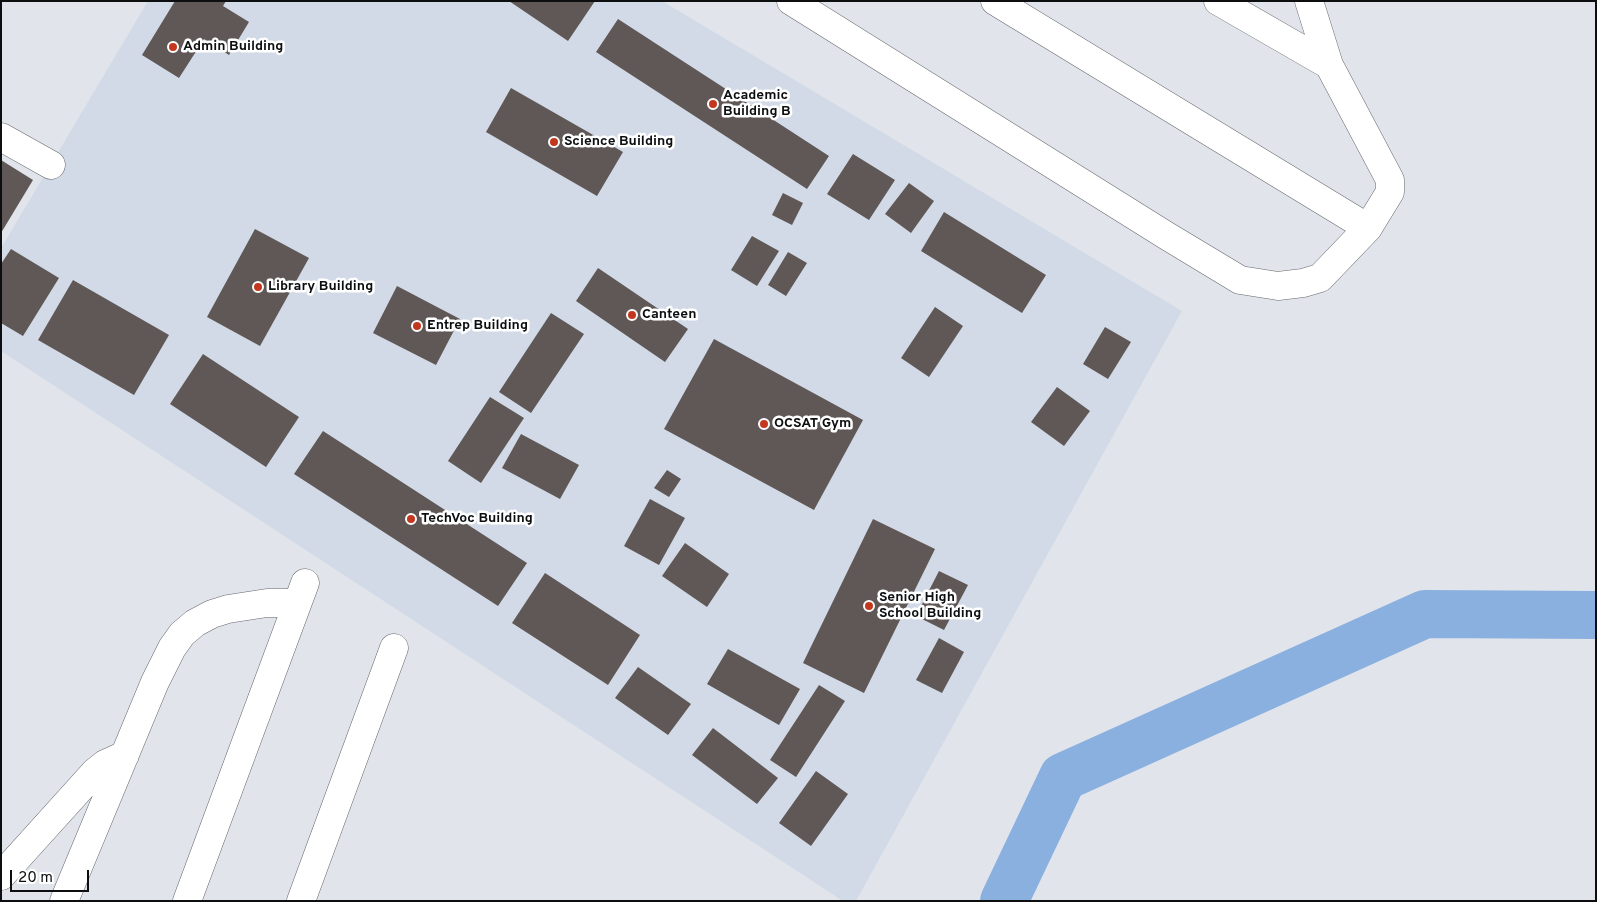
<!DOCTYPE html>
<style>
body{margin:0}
#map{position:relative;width:1597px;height:902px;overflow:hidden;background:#e1e5eb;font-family:Overpass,sans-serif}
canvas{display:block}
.frame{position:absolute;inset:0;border:2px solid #0c0e10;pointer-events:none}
.scale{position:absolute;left:10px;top:870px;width:79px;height:22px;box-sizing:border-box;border:2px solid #0c0e10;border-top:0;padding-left:6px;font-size:15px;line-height:18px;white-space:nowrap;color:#0c0e10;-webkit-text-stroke:4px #fff;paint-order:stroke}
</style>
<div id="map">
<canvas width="1597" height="902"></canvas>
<div class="frame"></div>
<div class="scale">20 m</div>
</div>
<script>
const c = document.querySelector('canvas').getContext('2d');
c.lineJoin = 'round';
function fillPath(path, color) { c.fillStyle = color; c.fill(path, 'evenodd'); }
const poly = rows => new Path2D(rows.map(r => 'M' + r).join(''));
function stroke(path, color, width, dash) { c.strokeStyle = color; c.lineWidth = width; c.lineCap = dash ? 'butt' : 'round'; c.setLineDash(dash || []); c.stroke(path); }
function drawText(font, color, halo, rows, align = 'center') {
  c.font = font + ' Overpass,sans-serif'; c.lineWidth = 5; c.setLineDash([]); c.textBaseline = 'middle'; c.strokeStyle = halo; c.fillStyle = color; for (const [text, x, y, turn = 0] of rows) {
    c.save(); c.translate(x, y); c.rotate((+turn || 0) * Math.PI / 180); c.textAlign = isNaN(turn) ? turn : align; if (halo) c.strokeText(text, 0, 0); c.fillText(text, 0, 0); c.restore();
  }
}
fillPath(poly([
 [148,1,662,1,1182,311,856,901,843,901,1,351,1,248]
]), '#d1dae6');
stroke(poly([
 [1004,901,1063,777,1425,614,1596,615]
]), '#8ab0e0', 48);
fillPath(poly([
 [175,1,226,1,223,6,249,22,229,55,204,39,179,78,142,55],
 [509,1,595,1,568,41],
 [618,19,829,156,807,189,596,52],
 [511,88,623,152,597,196,486,132],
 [853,154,895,180,869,220,827,194],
 [1,160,33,180,1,233],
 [909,183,934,201,911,233,885,214],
 [783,193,803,203,792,225,772,215],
 [944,212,1046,275,1022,313,921,251],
 [255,229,309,258,260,346,207,317],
 [752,236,779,251,757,286,731,270],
 [11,249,59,278,23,336,1,323,1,264],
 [788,252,807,263,786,296,768,285],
 [598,268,688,329,665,362,576,301],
 [73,280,169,335,134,395,38,340],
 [397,286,460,319,436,365,373,333],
 [935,307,963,326,929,377,901,358],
 [551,313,584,334,531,413,499,392],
 [1105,327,1131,342,1108,379,1083,364],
 [714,339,863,420,814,510,664,429],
 [203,354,299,417,266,467,170,404],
 [1057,387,1090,411,1064,446,1031,422],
 [490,397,524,418,481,483,448,461],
 [323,431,527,563,498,606,294,474],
 [521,434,579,465,560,499,502,468],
 [667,470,681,479,669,497,654,488],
 [650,499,685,518,659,565,624,546],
 [873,519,935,549,864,693,803,663],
 [685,543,729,574,707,607,662,576],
 [939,571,968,585,944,630,916,616],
 [545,573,640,635,608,685,512,623],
 [939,638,964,652,942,693,916,680],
 [728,649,800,689,779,725,707,684],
 [638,667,691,704,668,735,615,698],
 [819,685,845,701,796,777,770,760],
 [713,728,778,778,757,804,692,755],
 [816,771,848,794,811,846,779,823]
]), '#5f5856');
const minor = poly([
 [791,1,1167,236,1240,280,1278,286,1303,283,1320,278,1368,228,1390,192,1390,180,1329,65,1309,1],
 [995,1,1368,228],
 [1218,1,1329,65],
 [1,137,51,165],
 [1,876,95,772,105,764,125,755],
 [64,901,155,682,172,648,182,634,195,623,212,614,228,609,267,603,297,603],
 [187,901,305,583],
 [301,901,394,648]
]);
stroke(minor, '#64686d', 29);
stroke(minor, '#fff', 28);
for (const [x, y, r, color] of [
 [173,47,5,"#c2371e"],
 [713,104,5,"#c2371e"],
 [554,142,5,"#c2371e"],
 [258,287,5,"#c2371e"],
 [632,315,5,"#c2371e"],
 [417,326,5,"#c2371e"],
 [764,424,5,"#c2371e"],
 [411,519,5,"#c2371e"],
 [869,606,5,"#c2371e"]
]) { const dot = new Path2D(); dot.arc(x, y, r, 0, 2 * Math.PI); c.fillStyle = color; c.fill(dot); stroke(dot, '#fff', 2); }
drawText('bold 14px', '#0c0e10', '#fff', [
 ["Admin Building",183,47],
 ["Academic",723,96],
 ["Building B",723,112],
 ["Science Building",564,142],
 ["Library Building",268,287],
 ["Canteen",642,315],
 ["Entrep Building",427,326],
 ["OCSAT Gym",774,424],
 ["TechVoc Building",421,519],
 ["Senior High",879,598],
 ["School Building",879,614]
], 'left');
</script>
